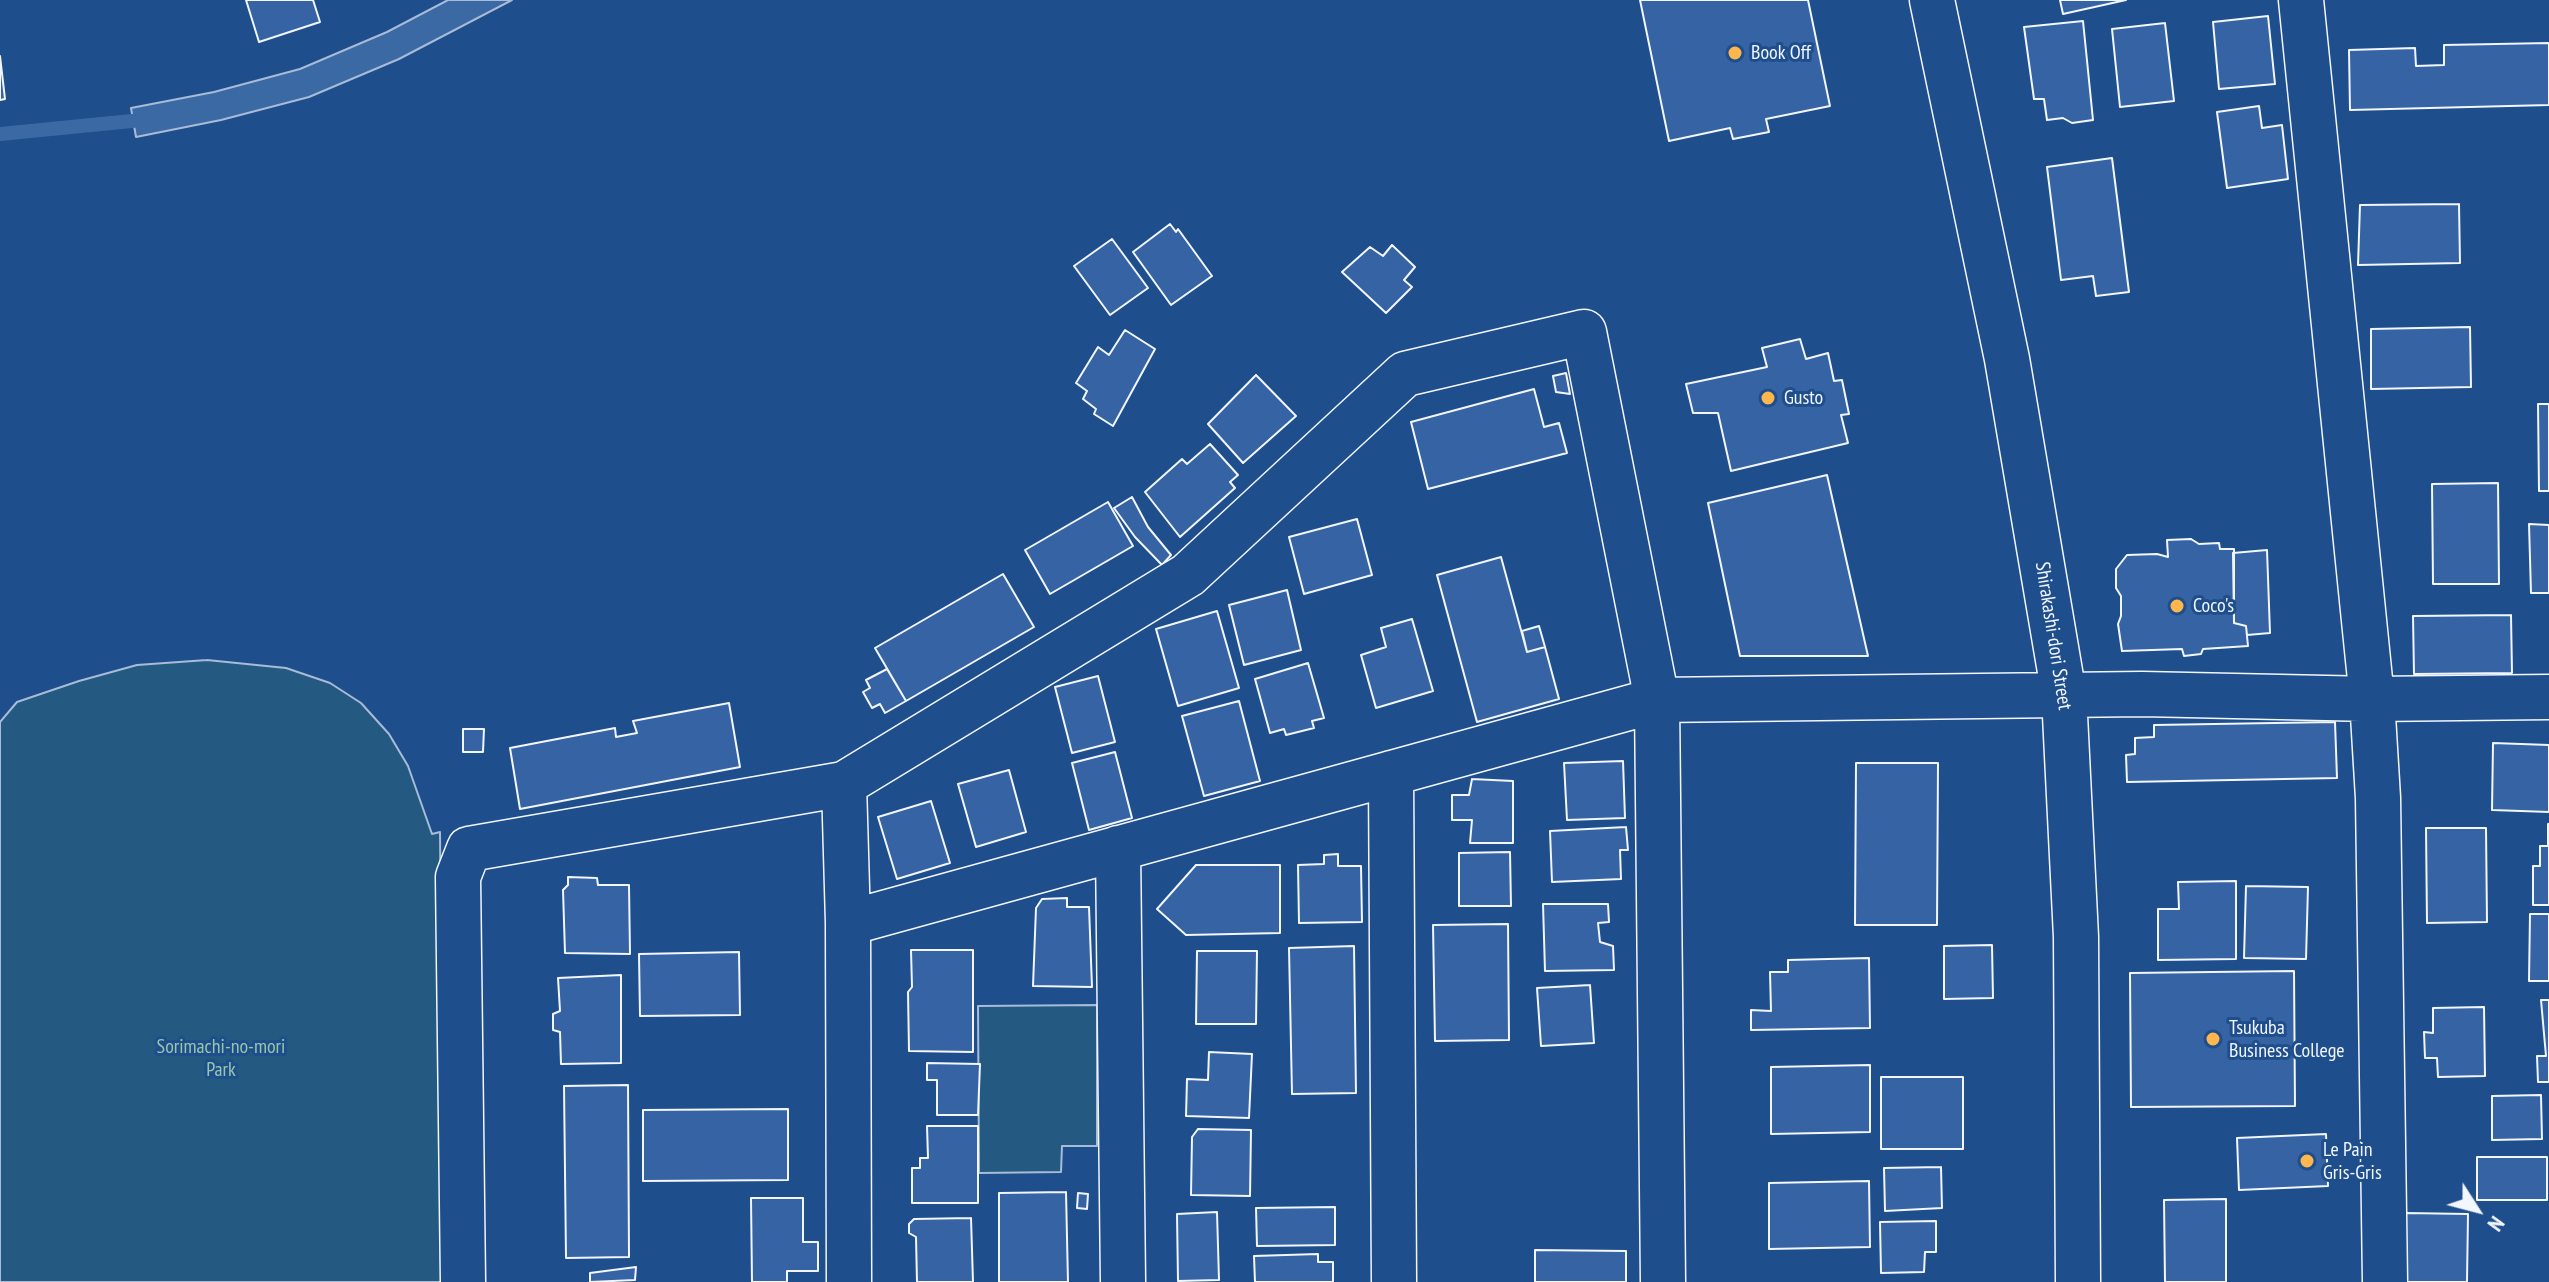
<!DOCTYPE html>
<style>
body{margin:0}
#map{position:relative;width:2549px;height:1282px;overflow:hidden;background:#1f4e8c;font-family:"PT Sans Narrow",sans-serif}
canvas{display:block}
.north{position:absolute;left:2437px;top:1170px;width:80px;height:80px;-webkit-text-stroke:6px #1f4e8c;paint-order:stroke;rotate:126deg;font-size:22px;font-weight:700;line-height:32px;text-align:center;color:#f2f6ff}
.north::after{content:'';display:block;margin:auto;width:28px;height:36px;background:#f2f6ff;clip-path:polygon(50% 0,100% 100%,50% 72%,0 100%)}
</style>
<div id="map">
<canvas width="2549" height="1282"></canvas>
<div class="north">N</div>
</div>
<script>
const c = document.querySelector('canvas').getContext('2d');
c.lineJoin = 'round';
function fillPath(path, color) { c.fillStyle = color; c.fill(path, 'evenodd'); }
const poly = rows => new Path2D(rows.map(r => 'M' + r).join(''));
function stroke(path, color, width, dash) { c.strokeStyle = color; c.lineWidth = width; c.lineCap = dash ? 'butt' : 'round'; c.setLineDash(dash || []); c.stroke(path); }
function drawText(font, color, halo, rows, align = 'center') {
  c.font = font + ' "PT Sans Narrow",sans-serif'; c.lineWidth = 6; c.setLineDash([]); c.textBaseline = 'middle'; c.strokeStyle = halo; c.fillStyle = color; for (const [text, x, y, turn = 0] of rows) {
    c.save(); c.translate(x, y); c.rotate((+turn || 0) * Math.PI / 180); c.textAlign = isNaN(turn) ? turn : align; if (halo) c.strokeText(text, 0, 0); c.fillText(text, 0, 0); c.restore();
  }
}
const green = poly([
 [207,660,286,668,330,683,361,703,389,734,408,766,432,834,440,832,444,1282,0,1282,0,722,17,702,79,681,137,665,207,660],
 [1097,1005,1097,1146,1062,1146,1061,1172,979,1173,978,1006,1097,1005]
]);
fillPath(green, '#245a82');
stroke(green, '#a8bbd7', 2);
const water = poly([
 [448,0,512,0,399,59,309,97,221,120,136,137,131,108,214,92,300,69,387,32,448,0]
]);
fillPath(water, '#3b69a3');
stroke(water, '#a8bbd7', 2);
stroke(poly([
 [0,134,152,119]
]), '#3b69a3', 14);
const building = poly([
 [246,0,313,0,320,22,259,42,246,0],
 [1640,0,1808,0,1830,106,1766,119,1769,132,1733,139,1730,128,1669,141,1640,0],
 [2060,0,2126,0,2063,14,2060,0],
 [2268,16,2275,84,2219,89,2213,22,2268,16],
 [2083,21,2093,120,2072,123,2063,118,2047,120,2044,99,2034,99,2024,27,2083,21],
 [2165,23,2174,101,2120,107,2112,29,2165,23],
 [2549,43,2549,105,2350,110,2349,50,2415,48,2416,66,2444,65,2444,45,2549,43],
 [0,56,5,99,0,100,0,56],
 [2259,106,2262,128,2282,125,2288,179,2227,188,2217,112,2259,106],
 [2112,158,2129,292,2096,296,2093,276,2061,280,2047,167,2112,158],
 [2459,204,2460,263,2358,265,2360,205,2459,204],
 [1170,224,1176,232,1178,229,1212,276,1171,305,1133,252,1170,224],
 [1112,239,1148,288,1110,315,1074,266,1112,239],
 [1392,245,1415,267,1404,280,1412,287,1386,313,1342,272,1370,247,1383,256,1392,245],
 [2470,327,2471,387,2371,389,2371,329,2470,327],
 [1125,330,1155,349,1113,426,1094,414,1096,409,1083,399,1087,391,1076,383,1098,347,1109,355,1125,330],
 [1800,339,1806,359,1828,353,1834,381,1842,380,1849,414,1841,415,1848,443,1731,471,1718,413,1693,413,1686,384,1767,367,1762,348,1800,339],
 [1566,373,1570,394,1556,392,1553,376,1566,373],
 [1256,375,1296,416,1243,463,1208,424,1256,375],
 [1534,389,1544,427,1559,423,1567,453,1428,489,1411,422,1534,389],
 [2538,404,2549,404,2549,491,2539,491,2538,404],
 [1210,444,1238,475,1230,482,1235,488,1180,537,1145,492,1182,459,1187,464,1210,444],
 [1827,475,1868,656,1740,656,1708,503,1827,475],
 [2498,483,2499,584,2433,584,2432,484,2498,483],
 [1132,497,1148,527,1171,555,1162,565,1135,537,1114,508,1132,497],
 [1108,502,1133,546,1050,594,1025,550,1108,502],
 [1357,519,1372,575,1304,594,1289,537,1357,519],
 [2529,524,2549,525,2549,593,2531,593,2529,524],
 [2191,539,2199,544,2219,543,2220,549,2234,549,2234,623,2246,626,2248,646,2203,649,2201,654,2184,656,2182,649,2122,651,2118,624,2121,616,2121,596,2116,588,2116,569,2127,555,2157,554,2168,557,2167,540,2191,539],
 [2267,550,2270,633,2247,635,2246,626,2234,623,2233,553,2267,550],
 [1501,557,1527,652,1545,647,1559,699,1477,722,1437,575,1501,557],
 [1003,574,1034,627,906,701,875,648,1003,574],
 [1287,590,1301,650,1244,665,1229,605,1287,590],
 [1217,611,1239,688,1178,706,1156,629,1217,611],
 [2511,615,2512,673,2414,674,2413,616,2511,615],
 [1412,619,1433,691,1376,708,1361,655,1386,647,1381,628,1412,619],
 [1539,626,1545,647,1527,652,1522,631,1539,626],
 [1308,663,1324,718,1312,721,1314,728,1286,735,1284,729,1270,733,1255,679,1308,663],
 [887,669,906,701,885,713,880,704,872,708,863,692,870,688,866,680,887,669],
 [1098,676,1115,742,1072,753,1055,687,1098,676],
 [1239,701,1260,781,1204,796,1182,716,1239,701],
 [729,703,740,767,520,809,510,748,615,728,616,737,637,733,633,721,729,703],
 [2335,722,2337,778,2127,782,2126,755,2135,754,2135,738,2154,737,2154,725,2335,722],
 [463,729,484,729,483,752,463,752,463,729],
 [2493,743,2549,745,2549,812,2492,810,2493,743],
 [1115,752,1132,818,1089,830,1072,763,1115,752],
 [1623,761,1625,818,1567,820,1564,763,1623,761],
 [1856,763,1938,763,1937,925,1855,925,1856,763],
 [1009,770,1026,832,976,847,958,784,1009,770],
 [1472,779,1513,781,1513,843,1470,843,1472,820,1452,820,1452,795,1469,795,1472,779],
 [931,801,950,863,897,879,878,817,931,801],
 [2548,824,2549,824,2549,905,2533,905,2533,866,2540,866,2540,846,2548,846,2548,824],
 [1626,827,1628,850,1620,850,1621,879,1552,882,1550,831,1626,827],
 [2426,828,2486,828,2487,922,2427,923,2426,828],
 [1510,852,1511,906,1459,906,1459,853,1510,852],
 [1338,854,1338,866,1361,866,1362,922,1299,923,1298,865,1324,864,1324,855,1338,854],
 [1196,865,1280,865,1280,933,1186,935,1157,909,1196,865],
 [568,877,597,878,598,885,629,885,630,954,565,953,563,890,568,885,568,877],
 [2236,881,2236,959,2158,960,2158,909,2179,909,2178,882,2236,881],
 [2246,886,2308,887,2306,959,2244,958,2246,886],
 [1067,898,1067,907,1089,907,1092,987,1033,986,1036,908,1042,899,1067,898],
 [1543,904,1608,904,1609,922,1598,923,1600,942,1613,946,1614,970,1545,971,1543,904],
 [2530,914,2549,914,2549,981,2529,981,2530,914],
 [1508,924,1509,1040,1435,1041,1433,925,1508,924],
 [1992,945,1993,998,1944,999,1944,946,1992,945],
 [1354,946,1356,1093,1292,1094,1289,948,1354,946],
 [911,950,973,950,973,1052,909,1051,908,992,912,987,911,950],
 [1197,951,1257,951,1256,1024,1196,1024,1197,951],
 [739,952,740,1015,640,1016,639,954,739,952],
 [1869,958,1870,1028,1751,1030,1751,1010,1771,1011,1770,972,1788,972,1788,960,1869,958],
 [2294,971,2295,1106,2131,1107,2130,973,2294,971],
 [621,975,621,1063,561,1064,560,1032,553,1030,553,1014,560,1011,558,978,621,975],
 [1590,985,1594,1043,1541,1046,1537,988,1590,985],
 [2541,1000,2549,1000,2549,1082,2538,1082,2537,1056,2546,1056,2541,1000],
 [2484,1007,2485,1076,2438,1077,2437,1058,2425,1058,2424,1032,2433,1033,2433,1008,2484,1007],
 [1209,1052,1252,1054,1249,1118,1186,1116,1187,1079,1208,1080,1209,1052],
 [927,1063,980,1064,978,1115,937,1115,937,1080,927,1080,927,1063],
 [1870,1065,1870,1132,1771,1134,1771,1067,1870,1065],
 [1881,1077,1963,1077,1963,1149,1881,1149,1881,1077],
 [628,1085,629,1257,566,1258,564,1086,628,1085],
 [2541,1095,2542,1139,2492,1140,2492,1096,2541,1095],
 [788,1109,788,1180,643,1181,643,1110,788,1109],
 [927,1126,978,1126,978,1203,912,1203,912,1168,920,1168,920,1158,928,1158,927,1126],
 [1198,1129,1251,1130,1250,1196,1191,1195,1192,1137,1198,1129],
 [2326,1134,2328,1186,2239,1190,2237,1138,2326,1134],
 [2477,1157,2547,1157,2547,1200,2477,1200,2477,1157],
 [1941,1167,1942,1208,1885,1211,1884,1168,1941,1167],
 [1869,1181,1870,1247,1769,1249,1769,1183,1869,1181],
 [1066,1192,1068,1282,999,1282,999,1193,1066,1192],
 [1078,1193,1088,1194,1087,1209,1077,1208,1078,1193],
 [751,1198,803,1198,803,1242,818,1242,818,1271,787,1271,787,1282,752,1282,751,1198],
 [2226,1199,2226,1282,2165,1282,2164,1200,2226,1199],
 [1335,1207,1335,1245,1257,1246,1256,1208,1335,1207],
 [1217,1212,1219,1280,1178,1281,1177,1214,1217,1212],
 [2406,1213,2468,1214,2467,1282,2405,1282,2406,1213],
 [971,1218,973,1282,917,1282,916,1237,909,1233,909,1224,914,1219,971,1218],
 [1936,1221,1936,1252,1925,1252,1924,1272,1881,1273,1880,1222,1936,1221],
 [1535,1250,1626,1251,1626,1282,1535,1282,1535,1250],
 [1318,1254,1318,1262,1333,1262,1333,1282,1255,1282,1254,1256,1318,1254],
 [636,1267,635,1280,590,1282,590,1273,636,1267]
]);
fillPath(building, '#3563a3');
stroke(building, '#f2f6ff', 2);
const minor = poly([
 [1932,0,2007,359,2064,695,2076,937,2078,1282],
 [2301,0,2372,699,2378,798,2385,1282],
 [1391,773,1394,1282],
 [844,784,848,923,849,1282],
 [1118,848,1123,1282],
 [848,923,1657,700,2142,694,2372,699,2549,697],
 [463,1282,458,877,469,849,844,784,1188,575,1405,374,1584,332,1657,700,1663,1282]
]);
stroke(minor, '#f2f6ff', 47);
stroke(minor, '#1f4e8c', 44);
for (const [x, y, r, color] of [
 [1735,53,8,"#ffb74d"],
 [1768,398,8,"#ffb74d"],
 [2177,606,8,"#ffb74d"],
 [2213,1039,8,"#ffb74d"],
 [2307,1161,8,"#ffb74d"]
]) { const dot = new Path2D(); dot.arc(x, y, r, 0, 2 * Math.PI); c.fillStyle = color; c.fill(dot); stroke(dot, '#1f4e8c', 3); }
drawText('20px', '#f2f6ff', '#1f4e8c', [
 ["Book Off",1751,53],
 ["Gusto",1784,398],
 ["Coco's",2193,606],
 ["Tsukuba",2229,1028],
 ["Business College",2229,1051],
 ["Le Pain",2323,1150],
 ["Gris-Gris",2323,1173]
], 'left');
drawText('20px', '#f2f6ff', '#1f4e8c', [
 ["Shirakashi-dori Street",2053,636,81]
]);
drawText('20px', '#97c8a6', '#1f4e8c', [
 ["Sorimachi-no-mori",221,1047],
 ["Park",221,1070]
]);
</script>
